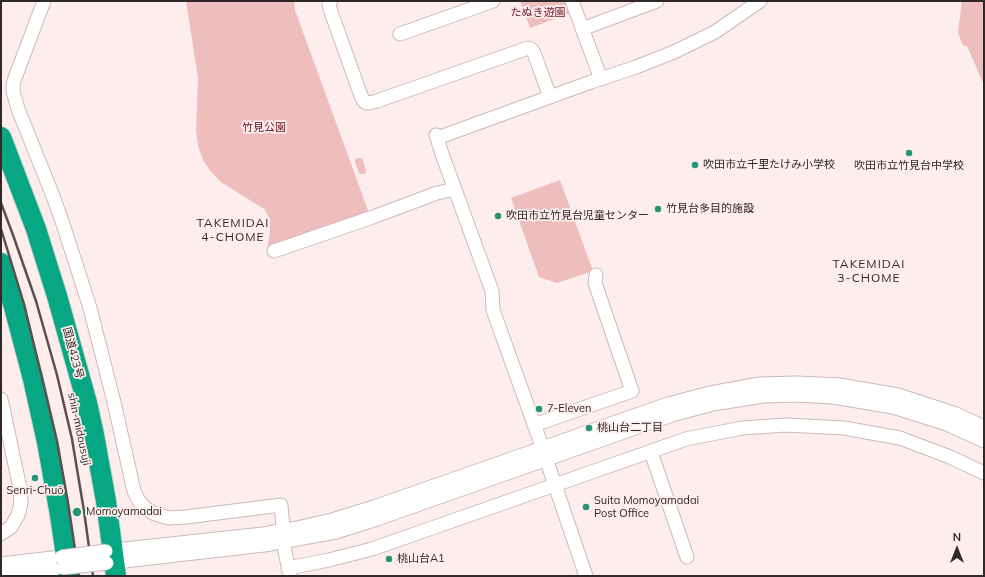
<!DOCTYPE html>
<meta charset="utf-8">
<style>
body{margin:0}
#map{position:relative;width:985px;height:577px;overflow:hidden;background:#feeded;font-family:Mulish,sans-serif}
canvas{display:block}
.frame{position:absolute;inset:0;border:2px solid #2f2828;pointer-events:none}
.north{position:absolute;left:937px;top:529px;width:40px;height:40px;-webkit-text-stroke:3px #feeded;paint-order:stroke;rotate:0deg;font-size:11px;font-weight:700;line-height:16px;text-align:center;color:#2f2828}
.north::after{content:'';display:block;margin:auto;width:14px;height:18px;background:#2f2828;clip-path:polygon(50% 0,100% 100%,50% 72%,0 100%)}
</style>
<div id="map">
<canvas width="985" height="577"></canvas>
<div class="frame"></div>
<div class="north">N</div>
</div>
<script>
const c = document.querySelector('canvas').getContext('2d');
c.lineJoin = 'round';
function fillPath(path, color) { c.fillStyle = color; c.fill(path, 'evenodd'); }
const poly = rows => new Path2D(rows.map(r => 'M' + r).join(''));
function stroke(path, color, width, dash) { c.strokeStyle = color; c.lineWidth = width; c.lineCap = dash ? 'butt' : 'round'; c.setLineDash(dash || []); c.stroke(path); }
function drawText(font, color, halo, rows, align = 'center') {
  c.font = font + ' Mulish,"Noto Sans JP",sans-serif'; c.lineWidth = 3.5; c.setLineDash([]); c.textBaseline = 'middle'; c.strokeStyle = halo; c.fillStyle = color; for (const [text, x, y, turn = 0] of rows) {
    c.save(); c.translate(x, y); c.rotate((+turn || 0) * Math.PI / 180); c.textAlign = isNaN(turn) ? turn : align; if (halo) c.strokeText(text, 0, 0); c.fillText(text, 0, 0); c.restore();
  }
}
fillPath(poly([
 [186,1,294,1,295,10,369,213,267,250,270,233,270,219,264,209,221,182,211,172,203,160,198,146,196,130,198,78],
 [520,1,569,1,573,12,530,28],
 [962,1,984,1,984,85,967,46,963,46,958,33],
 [359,158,361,158,363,160,366,171,366,173,362,174,360,174,359,173,355,162,355,159],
 [560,180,593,271,557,283,539,277,511,198]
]), '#eebdbe');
const minor = poly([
 [44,1,15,78,13,85,13,91,18,109,53,196,63,224,90,308,114,402,134,491,139,501,145,508,155,514,169,518,186,517,281,505,285,551,290,576],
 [331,1,329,3,330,9,360,93,363,100,366,103,369,103,377,101,528,48,531,49,534,53,550,97],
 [572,1,601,79],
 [582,29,657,1],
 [400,34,493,1],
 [436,135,442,154,492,291,493,310,539,438,586,576],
 [437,138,591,82,636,67,674,52,715,32,760,1],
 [274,251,373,217,437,193,455,189],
 [1,399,20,488,21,503,18,515,11,527,1,534],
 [534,425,632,391,595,283,596,275],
 [651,452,687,557],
 [106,551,263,534,297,528,332,520,374,507,668,404,710,393,760,384,797,383,840,385,898,395,956,414,984,427],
 [107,563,264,545,336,532,377,519,672,415,713,404,763,396,797,395,833,397,893,407,947,424,984,441],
 [1,564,61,557],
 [288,568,329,560,372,549,686,439,742,428,786,425,844,428,900,438,950,457,984,473],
 [1,576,62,568]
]);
const highway = poly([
 [1,137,36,229,57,296,87,403,94,435,106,501,116,576],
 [1,263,14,307,33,379,47,442,60,515,69,576]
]);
stroke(minor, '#cdb9b9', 15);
stroke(highway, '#d1d0d0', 22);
stroke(minor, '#fff', 13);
stroke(highway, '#08a784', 20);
stroke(poly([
 [1,203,13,235,36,301,57,375,72,439,84,511,93,576],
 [1,229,24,304,42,378,57,441,68,503,79,576]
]), '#5a5050', 2.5);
const minorBridge = poly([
 [61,557,106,551],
 [62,568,107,563]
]);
stroke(minorBridge, '#cdb9b9', 15, []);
stroke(minorBridge, '#fff', 13);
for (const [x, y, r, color] of [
 [909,153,4,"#249577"],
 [695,165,4,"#249577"],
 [658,209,4,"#249577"],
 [498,216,4,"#249577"],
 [539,409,4,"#249577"],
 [589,428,4,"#249577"],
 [35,478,4,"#249577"],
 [586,507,4,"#249577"],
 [77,512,5,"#249577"],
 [389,559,4,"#249577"]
]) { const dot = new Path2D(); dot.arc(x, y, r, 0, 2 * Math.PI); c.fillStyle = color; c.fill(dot); stroke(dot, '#feeded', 1.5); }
drawText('11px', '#681323', '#feeded', [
 ["たぬき遊園",538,13],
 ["竹見公園",264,128]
]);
drawText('11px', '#2f2828', '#feeded', [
 ["吹田市立千里たけみ小学校",703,165],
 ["吹田市立竹見台中学校",909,166,"center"],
 ["竹見台多目的施設",666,209],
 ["吹田市立竹見台児童センター",506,216],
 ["7-Eleven",547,409],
 ["桃山台二丁目",597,428],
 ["Senri-Chuō",35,491,"center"],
 ["Suita Momoyamadai",594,501],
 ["Post Office",594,514],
 ["Momoyamadai",86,512],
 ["桃山台A1",397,559]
], 'left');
drawText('11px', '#2f2828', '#feeded', [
 ["国道423号",73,353,75],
 ["shin-midousuji",79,429,78]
]);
c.letterSpacing = '1px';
drawText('12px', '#2f2828', '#feeded', [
 ["TAKEMIDAI",233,223],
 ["4-CHOME",233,237],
 ["TAKEMIDAI",869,264],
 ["3-CHOME",869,278]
]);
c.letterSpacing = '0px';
</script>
